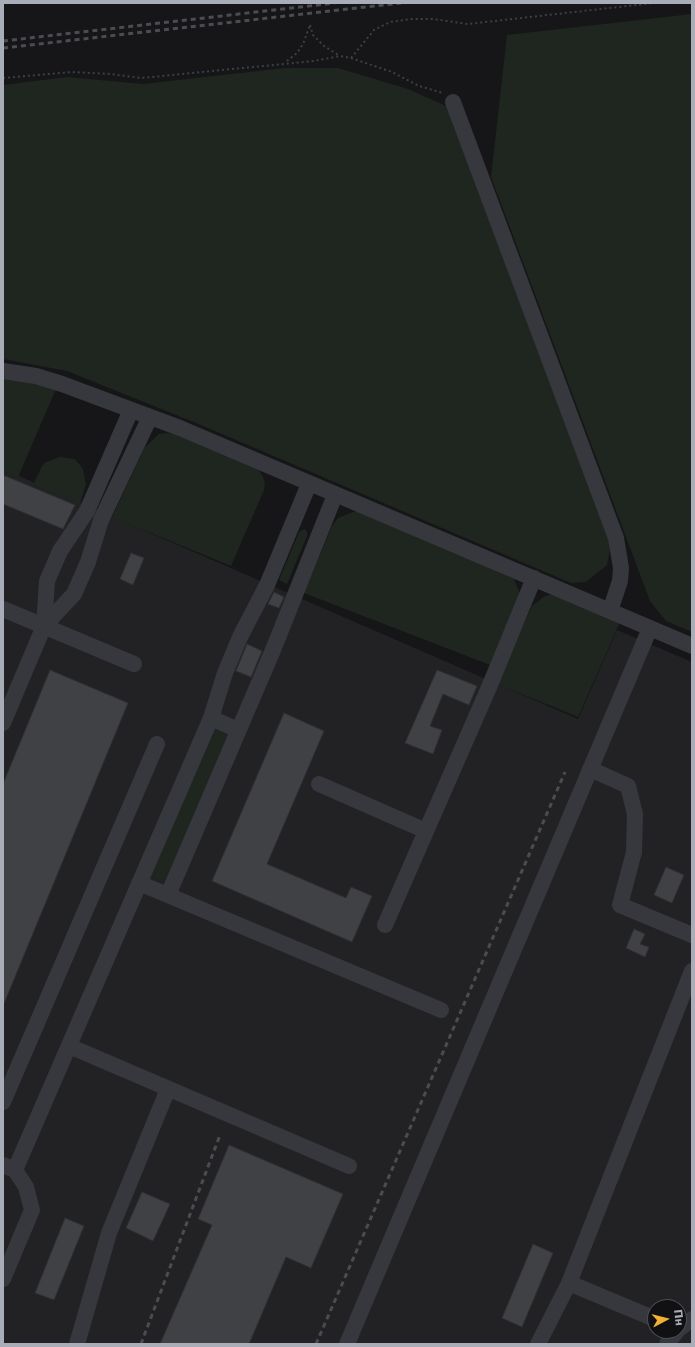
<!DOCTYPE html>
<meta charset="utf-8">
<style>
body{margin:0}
#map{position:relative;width:695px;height:1347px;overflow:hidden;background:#161618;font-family:"DejaVu Sans",sans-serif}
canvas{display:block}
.frame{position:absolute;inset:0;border:4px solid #a8adb8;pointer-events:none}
.north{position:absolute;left:647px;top:1299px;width:40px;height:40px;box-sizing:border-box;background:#111113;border:1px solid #4d4f55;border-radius:50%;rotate:83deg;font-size:11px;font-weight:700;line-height:16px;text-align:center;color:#a8adb8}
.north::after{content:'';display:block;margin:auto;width:14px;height:18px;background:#f2b134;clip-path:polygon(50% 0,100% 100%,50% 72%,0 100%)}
</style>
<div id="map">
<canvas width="695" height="1347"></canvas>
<div class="frame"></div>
<div class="north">Пн</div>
</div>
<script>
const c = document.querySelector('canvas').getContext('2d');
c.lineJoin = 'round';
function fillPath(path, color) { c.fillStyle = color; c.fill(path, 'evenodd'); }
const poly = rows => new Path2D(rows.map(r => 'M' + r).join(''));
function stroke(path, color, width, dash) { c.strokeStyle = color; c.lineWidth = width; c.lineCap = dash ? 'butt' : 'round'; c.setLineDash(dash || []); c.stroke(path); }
fillPath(poly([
 [3,469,578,719,617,630,692,662,692,1344,3,1344],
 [655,1307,679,1307,679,1331,655,1331]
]), '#222225');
fillPath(poly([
 [692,14,692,632,666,621,650,601,491,177,507,35],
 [285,68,338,68,408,89,448,107,611,543,607,565,586,582,571,583,201,425,67,371,3,359,3,85,67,77,143,84],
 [3,378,21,380,56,389,18,477,3,471],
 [167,433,177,434,258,469,262,475,265,482,264,490,231,566,112,517,145,447,159,434],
 [60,457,75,459,83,469,86,484,80,504,33,485,42,466,46,462],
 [353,512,363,512,514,579,520,594,490,665,304,593,332,526,338,518],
 [304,529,307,531,307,536,287,584,279,580,299,532],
 [553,594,620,622,578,717,497,684,532,606,545,596],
 [214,731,224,733,227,741,168,879,160,880,152,875,151,871]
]), '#1e261f');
const building = poly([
 [3,475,75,505,63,529,3,504,3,475],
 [131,553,144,558,133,585,120,579,131,553],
 [274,592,284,597,279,608,268,604,274,592],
 [247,644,262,651,251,677,236,671,247,644],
 [50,670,128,703,3,1006,3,784,50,670],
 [437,670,477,686,469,705,443,694,430,726,442,730,433,754,405,743,437,670],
 [284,713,324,731,267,864,346,898,351,887,372,896,352,942,212,881,284,713],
 [666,867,684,875,672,903,654,895,666,867],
 [634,929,645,934,640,944,649,947,645,957,626,948,634,929],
 [229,1145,343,1194,311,1268,286,1257,249,1344,160,1344,212,1225,198,1219,229,1145],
 [142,1192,170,1204,153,1241,126,1228,142,1192],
 [65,1218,84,1226,54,1300,35,1293,65,1218],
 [533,1244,553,1253,522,1327,502,1318,533,1244]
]);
fillPath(building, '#404145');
stroke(building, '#303034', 1);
stroke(poly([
 [310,25,313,35,324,46,340,56],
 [351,58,374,30,390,22,412,19,433,19,468,24,654,3],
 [287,61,297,53,303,44,310,25],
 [3,78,72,72,111,74,141,78,314,61,340,56,351,58,392,72,419,86,443,93]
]), '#3d3f44', 2, [2, 3]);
stroke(poly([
 [453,102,616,538,621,568,620,581,610,611],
 [3,371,36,376,62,384,180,428,692,646],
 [3,609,134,664],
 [44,626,74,594,88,562,101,520,150,417],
 [211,718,238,730],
 [3,723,44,626,47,581,60,551,87,511,131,410],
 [590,769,628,786,635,814,634,852,620,905,692,935],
 [319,784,426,831],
 [139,883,441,1010],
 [168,895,273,650,335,495],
 [385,925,490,685,534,578],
 [69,1046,349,1166],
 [3,1102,157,744],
 [3,1165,15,1170,26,1187,32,1210,3,1279],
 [15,1170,211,718,225,673,240,637,267,585,309,484],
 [569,1283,655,1319],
 [679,1329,692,1319],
 [77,1344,109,1233,168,1089],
 [347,1344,650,628],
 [538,1344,569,1283,692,971],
 [667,1344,677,1331]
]), '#37383d', 16);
stroke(poly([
 [3,41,335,3],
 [3,48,401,3],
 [141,1344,220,1135],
 [316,1344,565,772]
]), '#4a4c52', 3, [5, 4]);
</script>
